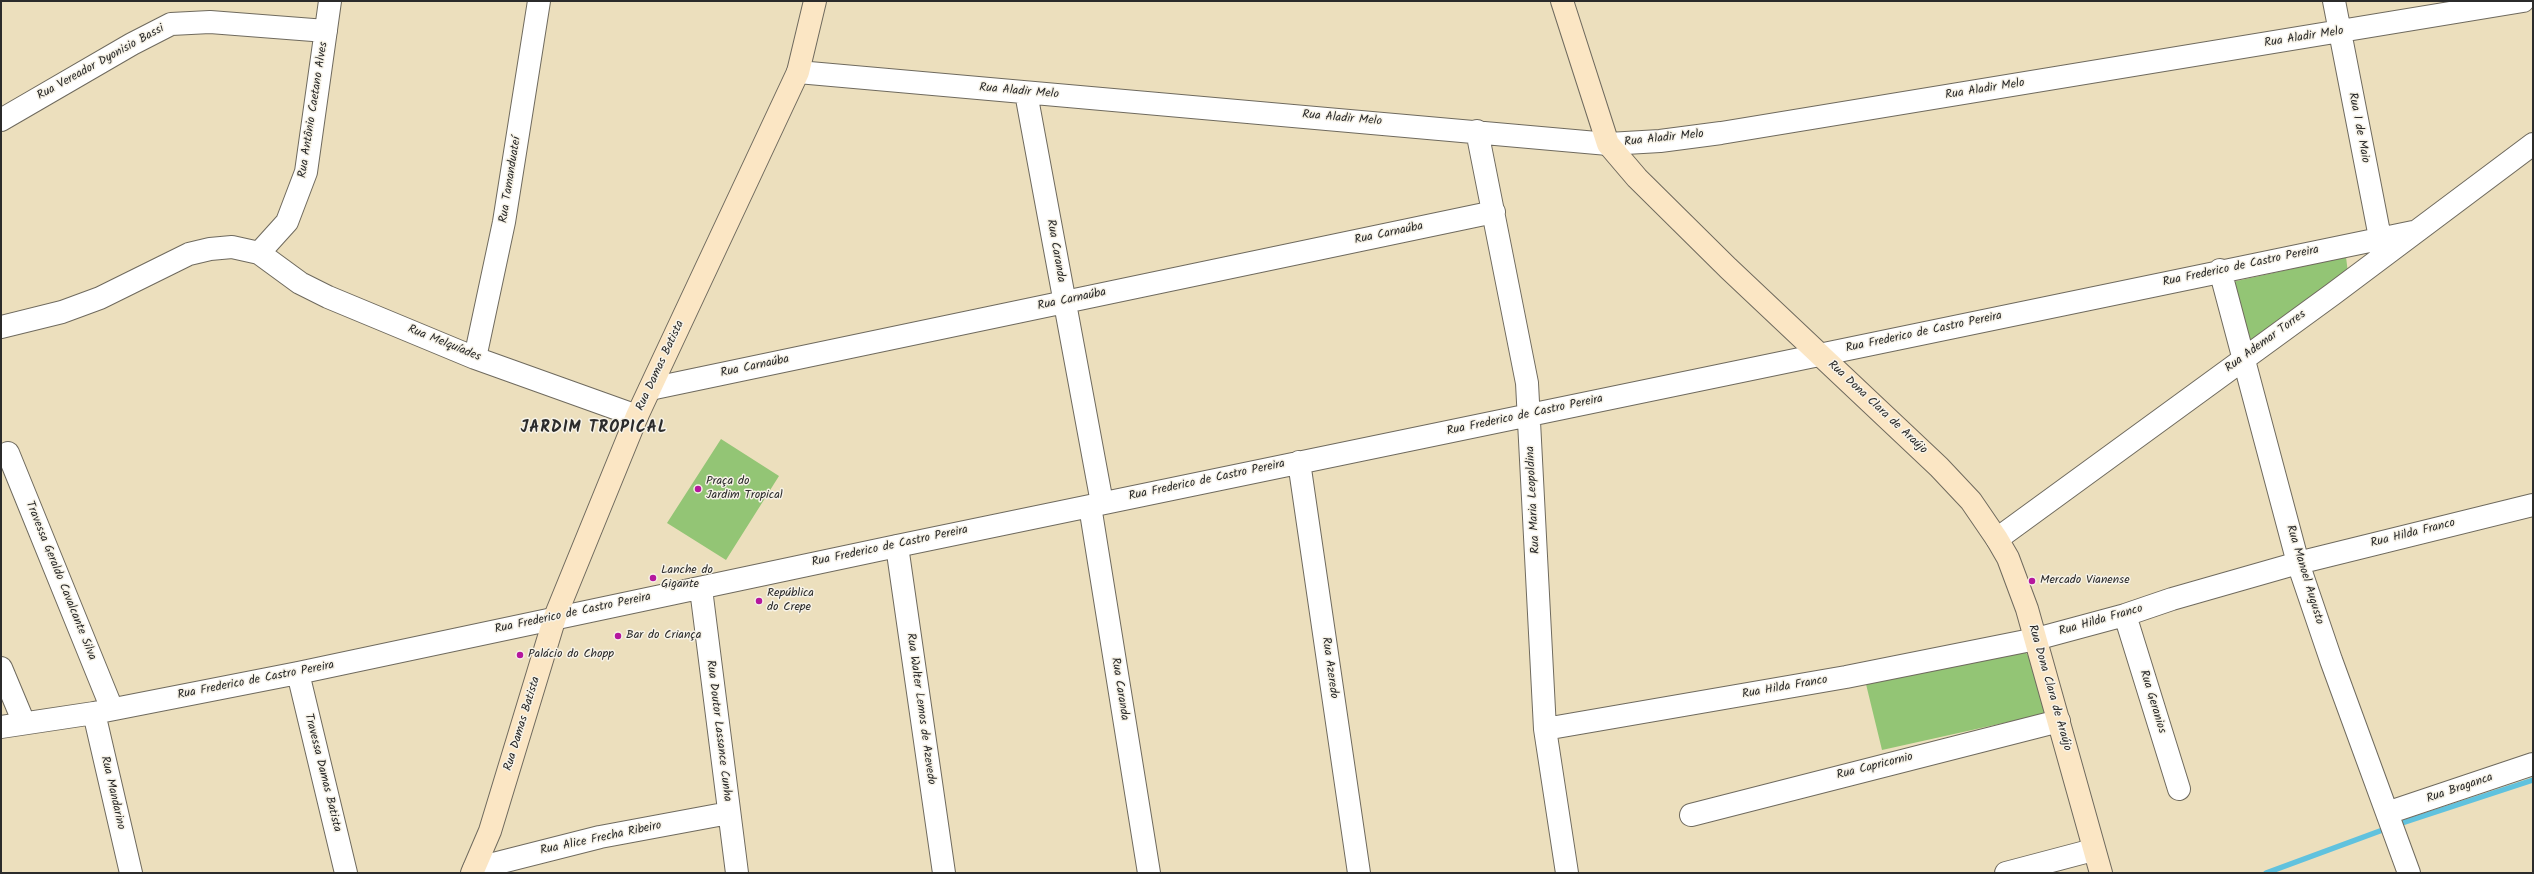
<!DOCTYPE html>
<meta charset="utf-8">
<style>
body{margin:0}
#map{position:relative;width:2534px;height:874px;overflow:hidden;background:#ecdfbd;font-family:Kalam,sans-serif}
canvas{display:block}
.frame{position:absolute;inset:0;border:2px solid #2b2b2b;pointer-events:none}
</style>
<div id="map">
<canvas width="2534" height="874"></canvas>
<div class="frame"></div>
</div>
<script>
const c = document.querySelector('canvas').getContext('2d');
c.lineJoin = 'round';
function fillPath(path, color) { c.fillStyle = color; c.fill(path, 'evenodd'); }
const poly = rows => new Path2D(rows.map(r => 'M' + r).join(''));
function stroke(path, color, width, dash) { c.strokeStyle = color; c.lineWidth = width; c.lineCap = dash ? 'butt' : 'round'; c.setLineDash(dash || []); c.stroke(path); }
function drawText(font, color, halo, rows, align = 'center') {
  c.font = font + ' Kalam,sans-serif'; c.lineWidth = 3; c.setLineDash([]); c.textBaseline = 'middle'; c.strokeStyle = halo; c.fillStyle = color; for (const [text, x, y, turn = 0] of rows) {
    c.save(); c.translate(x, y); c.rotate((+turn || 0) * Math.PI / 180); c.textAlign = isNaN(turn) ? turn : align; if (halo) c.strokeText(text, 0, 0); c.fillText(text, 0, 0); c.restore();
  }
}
fillPath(poly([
 [2346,257,2348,273,2248,346,2232,282],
 [721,439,779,476,726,560,667,523],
 [2025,651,2043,679,2044,714,1882,750,1865,680]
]), '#93c575');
stroke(poly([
 [2396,825,2533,780],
 [2266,873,2388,828]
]), '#60c2de', 5.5);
const street = poly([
 [2334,1,2383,253],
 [798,72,1608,144,1660,141,1721,133,2523,1],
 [1026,93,1102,503],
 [1,120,132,44,171,24,210,22,326,31],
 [1477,131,1527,383,1545,729,1567,873],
 [259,253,287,222,306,172,330,1],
 [2220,270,2298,563,2331,660,2409,873],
 [1,327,62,312,100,298,189,254,210,249,232,247,259,253,300,283,328,297,475,358,637,416],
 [475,358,504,222,539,1],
 [650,389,1494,212],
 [8,453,112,709],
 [1299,462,1359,873],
 [1090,506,1149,873],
 [1997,539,2333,294,2533,144],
 [897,546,944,873],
 [701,589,737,873],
 [2125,615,2179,789],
 [1,668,24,723],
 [298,673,346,873],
 [94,713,131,873],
 [1,727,94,713,298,673,897,546,2413,232],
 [1545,729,1846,677,2036,639,2125,615,2172,599,2298,563,2533,505],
 [2387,813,2533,764],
 [1691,815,2059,721],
 [474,869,600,837,729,813],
 [2006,873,2093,850]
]);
const secondary = poly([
 [1562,1,1608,144,1637,178,1728,268,1939,467,1971,501,1997,539,2008,558,2027,609,2101,873],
 [472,873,490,831,555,617,637,416,798,72,815,1]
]);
stroke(street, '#6f6a5e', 24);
stroke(secondary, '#6f6a5e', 24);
stroke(street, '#fff', 22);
stroke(secondary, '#fbe6c4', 22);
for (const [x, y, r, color] of [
 [698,489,4,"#b5179e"],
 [653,578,4,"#b5179e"],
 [2032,581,4,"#b5179e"],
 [759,601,4,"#b5179e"],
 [618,636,4,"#b5179e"],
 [520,655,4,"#b5179e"]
]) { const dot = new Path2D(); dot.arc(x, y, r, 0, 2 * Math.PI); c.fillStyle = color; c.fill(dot); stroke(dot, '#f7f3e8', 1.5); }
drawText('12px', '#2b2b2b', '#f7f3e8', [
 ["Rua Aladir Melo",2304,38,-9],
 ["Rua Vereador Dyonisio Bassi",101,63,-29],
 ["Rua Aladir Melo",1985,90,-9],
 ["Rua Aladir Melo",1019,92,5],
 ["Rua Antônio Caetano Alves",314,110,-81],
 ["Rua Aladir Melo",1342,119,5],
 ["Rua 1 de Maio",2358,128,79],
 ["Rua Aladir Melo",1664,139,-6],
 ["Rua Tamanduateí",511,180,-81],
 ["Rua Carnaúba",1389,234,-12],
 ["Rua Caranda",1055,251,80],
 ["Rua Frederico de Castro Pereira",2241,267,-12],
 ["Rua Carnaúba",1072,300,-12],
 ["Rua Frederico de Castro Pereira",1924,333,-12],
 ["Rua Ademar Torres",2266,342,-36],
 ["Rua Melquíades",444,344,22],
 ["Rua Damas Batista",661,366,-65],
 ["Rua Carnaúba",755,367,-12],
 ["Rua Dona Clara de Araújo",1877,408,43],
 ["Rua Frederico de Castro Pereira",1525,416,-12],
 ["Rua Frederico de Castro Pereira",1207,481,-12],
 ["Rua Maria Leopoldina",1534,500,-93],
 ["Rua Hilda Franco",2413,534,-14],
 ["Rua Frederico de Castro Pereira",890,547,-12],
 ["Rua Manoel Augusto",2304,575,73],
 ["Travessa Geraldo Cavalcante Silva",60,581,68],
 ["Rua Frederico de Castro Pereira",573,614,-12],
 ["Rua Hilda Franco",2101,621,-16],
 ["Rua Azeredo",1329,668,82],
 ["Rua Frederico de Castro Pereira",256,681,-11],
 ["Rua Hilda Franco",1785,688,-10],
 ["Rua Dona Clara de Araújo",2049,688,74],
 ["Rua Caranda",1119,689,81],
 ["Rua Geranios",2152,702,73],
 ["Rua Walter Lemos de Azevedo",920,709,82],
 ["Rua Damas Batista",523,724,-73],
 ["Rua Doutor Lassance Cunha",718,731,83],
 ["Rua Capricornio",1875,767,-14],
 ["Travessa Damas Batista",322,773,76],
 ["Rua Braganca",2460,789,-19],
 ["Rua Mandarino",112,793,77],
 ["Rua Alice Frecha Ribeiro",601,839,-12]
]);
drawText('12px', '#2b2b2b', '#f7f3e8', [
 ["Praça do",706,482],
 ["Jardim Tropical",706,496],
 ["Lanche do",661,571],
 ["Gigante",661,585],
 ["Mercado Vianense",2040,581],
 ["República",767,594],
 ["do Crepe",767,608],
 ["Bar do Criança",626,636],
 ["Palácio do Chopp",528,655]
], 'left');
c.letterSpacing = '1px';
drawText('bold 16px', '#2b2b2b', '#f7f3e8', [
 ["JARDIM TROPICAL",594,429]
]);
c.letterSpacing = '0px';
</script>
